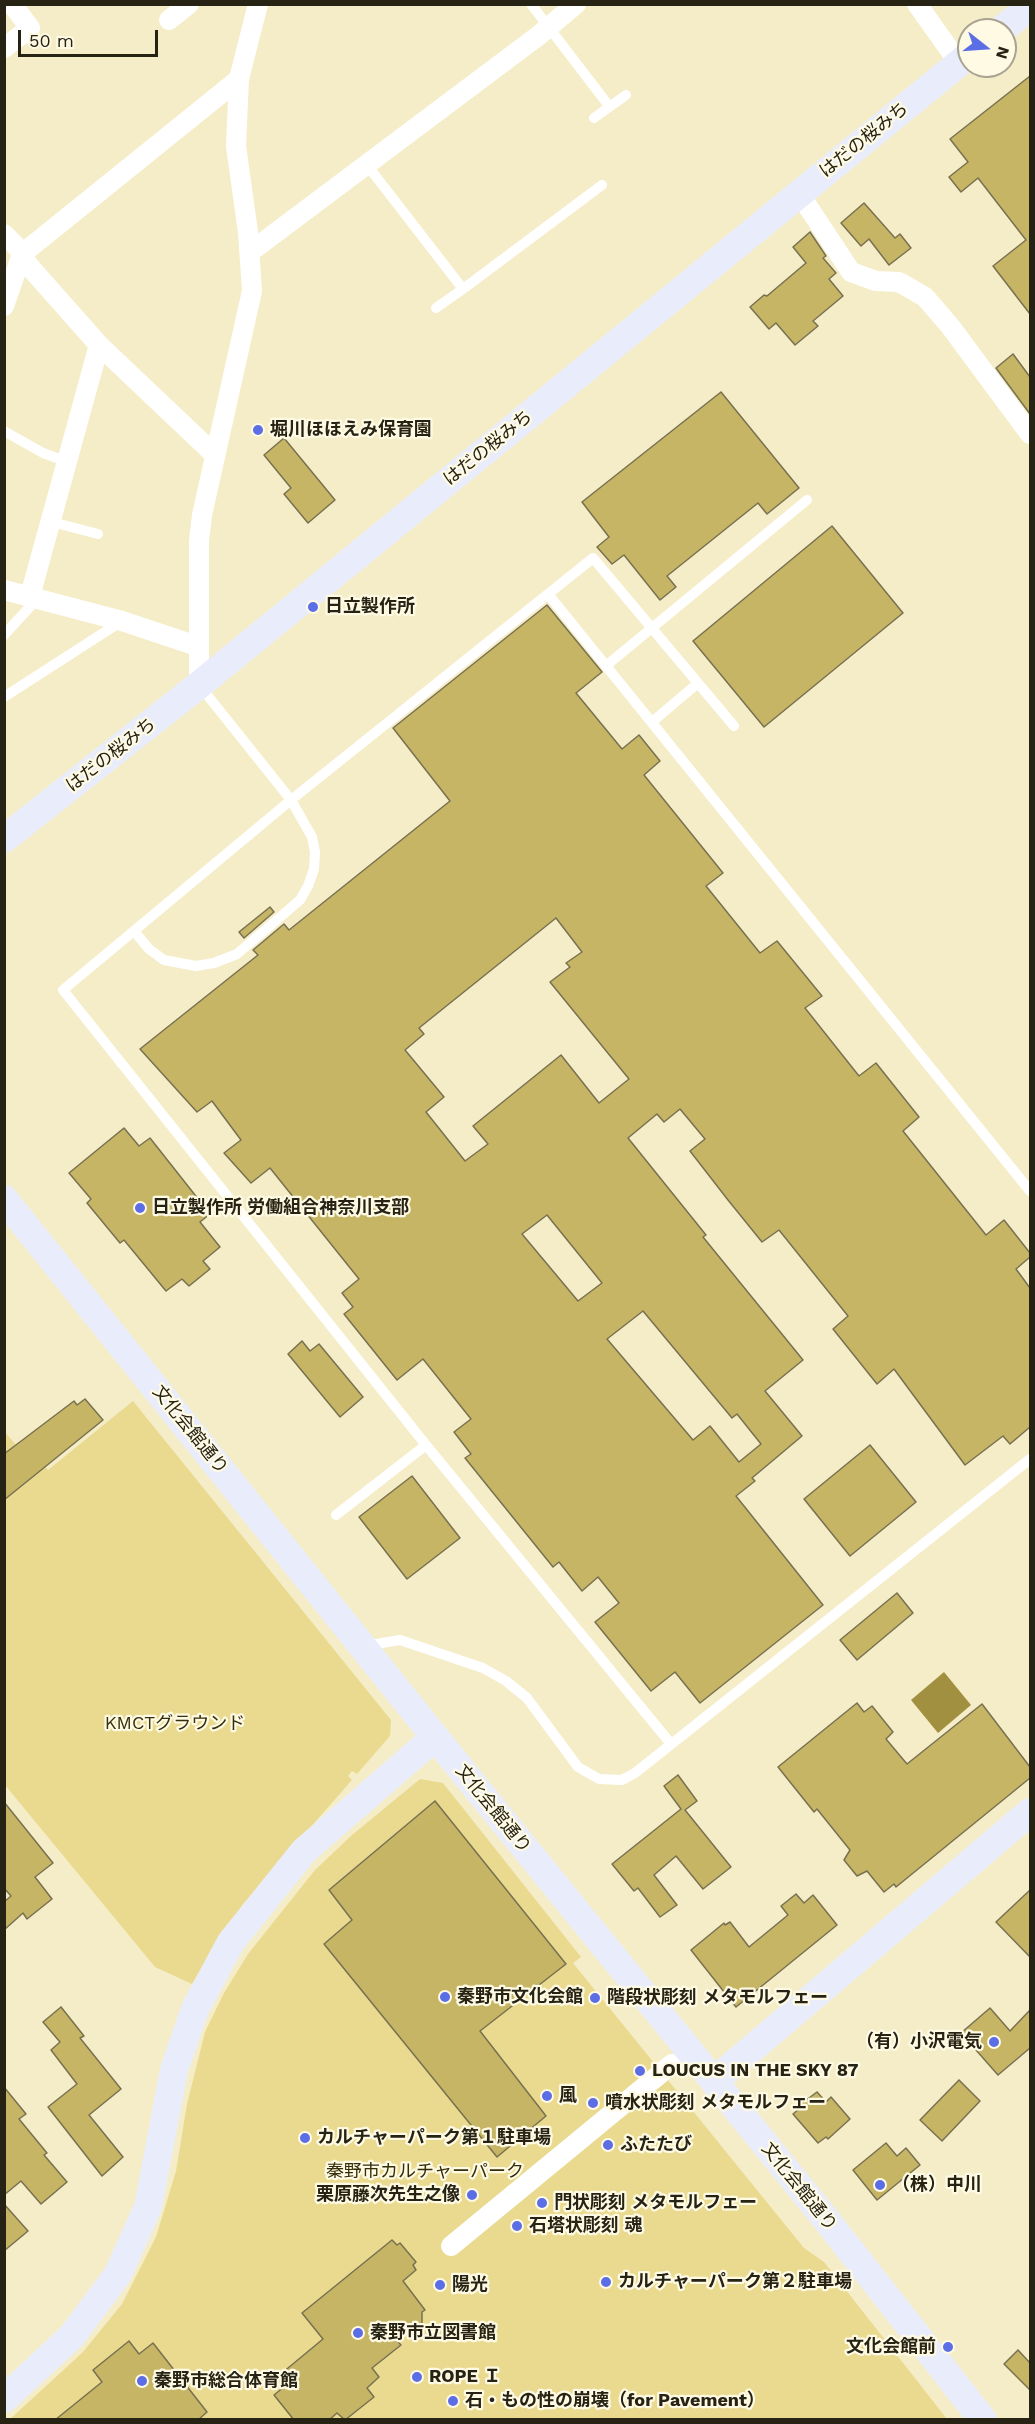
<!DOCTYPE html>
<meta charset="utf-8">
<style>
body{margin:0}
#map{position:relative;width:1035px;height:2424px;overflow:hidden;background:#f5edc8;font-family:"Work Sans",sans-serif}
canvas{display:block}
.frame{position:absolute;inset:0;border:6px solid #262315;pointer-events:none}
.north{position:absolute;left:957px;top:18px;width:60px;height:60px;box-sizing:border-box;background:#fffae4;border:2px solid #a8a491;border-radius:50%;rotate:107deg;font-size:16px;font-weight:700;line-height:24px;text-align:center;color:#262315}
.north::after{content:'';display:block;margin:auto;width:21px;height:27px;background:#5c6ee5;clip-path:polygon(50% 0,100% 100%,50% 72%,0 100%)}
.scale{position:absolute;left:18px;top:30px;width:140px;height:27px;box-sizing:border-box;border:3px solid #262315;border-top:0;padding-left:8px;font-size:18px;line-height:21px;white-space:nowrap;color:#262315;-webkit-text-stroke:4px #fffae4;paint-order:stroke}
</style>
<div id="map">
<canvas width="1035" height="2424"></canvas>
<div class="frame"></div>
<div class="north">N</div>
<div class="scale">50 m</div>
</div>
<script>
const c = document.querySelector('canvas').getContext('2d');
c.lineJoin = 'round';
function fillPath(path, color) { c.fillStyle = color; c.fill(path, 'evenodd'); }
const poly = rows => new Path2D(rows.map(r => 'M' + r).join(''));
function stroke(path, color, width, dash) { c.strokeStyle = color; c.lineWidth = width; c.lineCap = dash ? 'butt' : 'round'; c.setLineDash(dash || []); c.stroke(path); }
function drawText(font, color, halo, rows, align = 'center') {
  c.font = font + ' "Work Sans","Noto Sans JP",sans-serif'; c.lineWidth = 4.5; c.setLineDash([]); c.textBaseline = 'middle'; c.strokeStyle = halo; c.fillStyle = color; for (const [text, x, y, turn = 0] of rows) {
    c.save(); c.translate(x, y); c.rotate((+turn || 0) * Math.PI / 180); c.textAlign = isNaN(turn) ? turn : align; if (halo) c.strokeText(text, 0, 0); c.fillText(text, 0, 0); c.restore();
  }
}
fillPath(poly([
 [133,1401,391,1720,390,1736,357,1774,352,1771,348,1776,352,1780,244,1903,192,1984,155,1967,5,1785,4,1431,32,1463,38,1458,48,1470],
 [420,1779,443,1783,581,1957,573,1963,804,2248,824,2262,947,2419,9,2420,83,2352,122,2304,156,2237,176,2171,187,2104,205,2032,224,1993,248,1954,315,1870,352,1835]
]), '#eada90');
fillPath(poly([
 [944,1672,971,1705,938,1733,911,1700]
]), '#a19040');
const building = poly([
 [1030,76,1030,314,993,266,1026,240,978,178,961,192,949,177,968,162,950,139,1030,76],
 [864,203,895,238,900,234,911,248,889,265,869,239,861,246,841,223,864,203],
 [810,232,826,256,823,258,836,273,829,279,843,296,813,321,818,326,795,345,776,323,769,329,750,307,764,295,767,296,806,263,793,247,810,232],
 [1013,354,1030,377,1030,414,996,368,1013,354],
 [721,392,799,488,767,514,758,503,667,576,676,587,660,600,624,555,612,564,597,547,609,537,582,502,721,392],
 [284,438,335,500,308,523,284,494,291,488,264,455,284,438],
 [832,526,903,613,764,727,693,641,832,526],
 [547,605,602,672,576,693,622,749,639,735,660,761,644,775,723,873,706,886,760,953,777,941,822,996,805,1008,859,1076,876,1063,919,1117,903,1131,986,1235,1004,1220,1030,1253,1030,1257,1016,1269,1030,1288,1030,1427,1010,1444,1003,1436,965,1465,894,1369,877,1384,833,1329,848,1316,779,1230,762,1242,728,1200,690,1151,705,1139,680,1109,664,1122,657,1114,628,1138,706,1235,703,1237,803,1360,765,1391,802,1436,752,1478,755,1481,736,1496,823,1605,700,1703,675,1672,651,1691,595,1622,619,1603,598,1577,582,1591,559,1562,553,1567,465,1458,471,1454,454,1432,471,1419,423,1359,397,1380,344,1314,353,1307,342,1293,359,1279,270,1168,251,1183,224,1153,241,1140,212,1101,197,1112,140,1049,258,955,253,950,284,924,289,930,450,801,393,728,547,605],
 [556,918,582,952,566,963,570,967,550,982,629,1079,599,1103,561,1055,473,1126,488,1144,465,1161,426,1112,444,1097,405,1050,424,1034,419,1028,556,918],
 [547,1215,602,1283,578,1301,522,1234,547,1215],
 [643,1311,732,1418,737,1414,761,1444,739,1462,710,1426,693,1440,607,1339,643,1311],
 [270,907,274,912,244,938,239,932,270,907],
 [124,1128,139,1146,150,1138,210,1214,200,1222,220,1247,203,1261,210,1269,189,1286,182,1279,166,1291,124,1240,120,1243,87,1203,91,1199,69,1173,124,1128],
 [302,1341,310,1351,319,1344,363,1397,340,1417,288,1354,302,1341],
 [85,1399,103,1420,4,1500,4,1454,74,1401,77,1405,85,1399],
 [870,1445,916,1502,850,1556,804,1499,870,1445],
 [412,1476,460,1538,407,1579,359,1517,412,1476],
 [897,1593,913,1613,857,1660,840,1640,897,1593],
 [857,1703,864,1712,872,1706,893,1732,886,1739,907,1764,982,1704,1030,1767,1030,1778,896,1887,894,1884,884,1892,867,1871,857,1876,844,1860,850,1850,817,1809,814,1812,778,1767,857,1703],
 [678,1775,697,1801,685,1810,731,1867,703,1889,676,1856,654,1875,677,1905,660,1917,638,1888,634,1891,612,1864,681,1809,664,1786,678,1775],
 [435,1801,566,1964,480,2031,546,2116,497,2157,324,1944,352,1920,329,1890,435,1801],
 [4,1802,53,1863,35,1877,52,1899,27,1919,23,1913,4,1930,4,1902,11,1896,4,1888,4,1802],
 [1030,1890,1030,1957,996,1922,1030,1890],
 [796,1894,804,1903,813,1895,837,1925,736,2007,691,1950,724,1923,725,1925,730,1922,749,1947,788,1915,781,1906,796,1894],
 [61,2007,84,2036,80,2038,121,2089,89,2115,123,2157,102,2176,48,2107,77,2084,51,2050,60,2042,43,2022,61,2007],
 [990,2008,1010,2031,1030,2010,1030,2048,998,2075,961,2033,990,2008],
 [959,2080,980,2101,942,2141,920,2120,959,2080],
 [4,2087,26,2114,19,2119,47,2153,44,2155,67,2182,41,2204,21,2181,4,2195,4,2087],
 [817,2092,826,2102,831,2097,850,2119,828,2139,826,2137,818,2143,793,2114,799,2109,797,2107,817,2092],
 [886,2143,897,2156,906,2148,920,2165,877,2200,853,2170,886,2143],
 [4,2204,28,2231,4,2251,4,2204],
 [392,2240,397,2245,400,2243,416,2262,413,2265,416,2270,403,2281,425,2310,422,2312,422,2324,416,2328,388,2331,401,2345,372,2368,379,2377,367,2388,374,2397,345,2420,337,2413,329,2420,294,2420,274,2395,290,2382,282,2373,323,2339,302,2313,392,2240],
 [129,2341,139,2354,153,2343,207,2412,198,2420,55,2420,102,2382,93,2370,129,2341],
 [1018,2350,1030,2363,1030,2390,1004,2364,1018,2350]
]);
fillPath(building, '#c7b566');
stroke(building, '#787150', 1.5);
stroke(poly([
 [531,4,609,106],
 [594,118,626,95],
 [367,165,463,289,602,185],
 [436,308,463,289],
 [4,431,43,453,68,462],
 [52,522,98,534],
 [548,594,1030,1191],
 [4,635,38,598],
 [607,665,807,500],
 [4,697,122,621],
 [652,722,698,683],
 [134,931,149,949,164,960,196,966,214,963,237,954,300,900,308,886,314,869,315,852,312,837,291,800,200,686],
 [336,1515,426,1445],
 [364,1646,400,1640,483,1668,506,1681,527,1698,578,1767,599,1779,622,1780,635,1773,1030,1459],
 [671,1744,426,1445,63,990,291,800,593,558,734,726]
]), '#fff', 10);
stroke(poly([
 [917,4,959,63],
 [169,20,189,4],
 [4,48,30,28,12,4],
 [799,193,851,272,876,281,899,282,925,297,950,326,1030,434],
 [4,234,18,248,29,266,99,345,214,454],
 [250,252,538,36,576,4],
 [4,306,22,254,239,79],
 [4,590,122,621,197,646],
 [30,596,99,345],
 [199,685,199,541,202,515,252,291,248,232,236,146,239,79,258,4],
 [451,2246,672,2064]
]), '#fff', 20);
stroke(poly([
 [1001,30,1030,7],
 [4,839,199,685,969,55],
 [4,1199,435,1737,825,2218,983,2420],
 [714,2081,1030,1812],
 [4,2399,72,2336,118,2274,148,2207,174,2070,195,2009,231,1942,304,1851,435,1737]
]), '#e9edfb', 28);
for (const [x, y, r, color] of [
 [258,430,6,"#5c6ee5"],
 [313,607,6,"#5c6ee5"],
 [140,1208,6,"#5c6ee5"],
 [445,1997,6,"#5c6ee5"],
 [595,1998,6,"#5c6ee5"],
 [994,2042,6,"#5c6ee5"],
 [640,2071,6,"#5c6ee5"],
 [547,2096,6,"#5c6ee5"],
 [593,2103,6,"#5c6ee5"],
 [305,2138,6,"#5c6ee5"],
 [608,2145,6,"#5c6ee5"],
 [880,2185,6,"#5c6ee5"],
 [472,2195,6,"#5c6ee5"],
 [542,2203,6,"#5c6ee5"],
 [517,2226,6,"#5c6ee5"],
 [606,2282,6,"#5c6ee5"],
 [440,2285,6,"#5c6ee5"],
 [358,2333,6,"#5c6ee5"],
 [948,2347,6,"#5c6ee5"],
 [417,2377,6,"#5c6ee5"],
 [142,2381,6,"#5c6ee5"],
 [453,2401,6,"#5c6ee5"]
]) { const dot = new Path2D(); dot.arc(x, y, r, 0, 2 * Math.PI); c.fillStyle = color; c.fill(dot); stroke(dot, '#fffae4', 2); }
drawText('18px', '#262315', '#fffae4', [
 ["はだの桜みち",864,140,-39],
 ["はだの桜みち",488,448,-39],
 ["はだの桜みち",111,755,-38],
 ["文化会館通り",190,1430,51],
 ["文化会館通り",493,1809,51],
 ["文化会館通り",799,2187,51]
]);
drawText('bold 18px', '#262315', '#fffae4', [
 ["堀川ほほえみ保育園",270,430],
 ["日立製作所",325,607],
 ["日立製作所 労働組合神奈川支部",152,1208],
 ["秦野市文化会館",457,1997],
 ["階段状彫刻 メタモルフェー",607,1998],
 ["（有）小沢電気",982,2042,"right"],
 ["LOUCUS IN THE SKY 87",652,2071],
 ["風",559,2096],
 ["噴水状彫刻 メタモルフェー",605,2103],
 ["カルチャーパーク第１駐車場",317,2138],
 ["ふたたび",620,2145],
 ["（株）中川",892,2185],
 ["栗原藤次先生之像",460,2195,"right"],
 ["門状彫刻 メタモルフェー",554,2203],
 ["石塔状彫刻 魂",529,2226],
 ["カルチャーパーク第２駐車場",618,2282],
 ["陽光",452,2285],
 ["秦野市立図書館",370,2333],
 ["文化会館前",936,2347,"right"],
 ["ROPE Ｉ",429,2377],
 ["秦野市総合体育館",154,2381],
 ["石・もの性の崩壊（for Pavement）",465,2401]
], 'left');
drawText('18px', '#352e0a', '#fffae4', [
 ["KMCTグラウンド",175,1724],
 ["秦野市カルチャーパーク",425,2172]
]);
</script>
